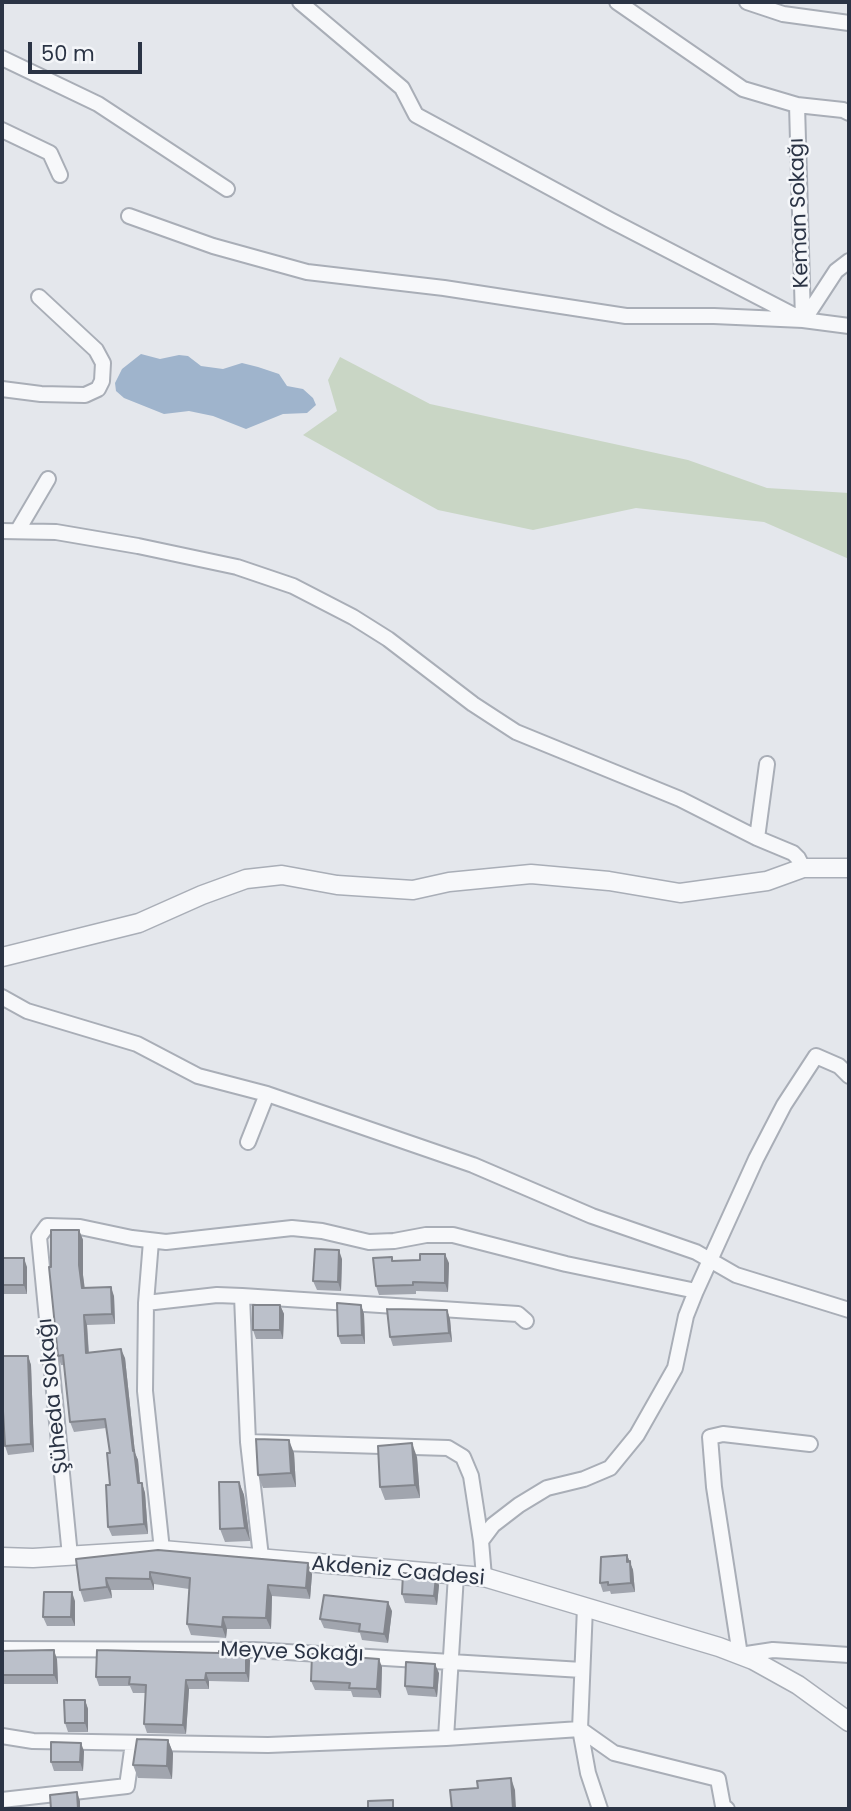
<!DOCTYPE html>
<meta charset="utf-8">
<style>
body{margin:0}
#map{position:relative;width:851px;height:1811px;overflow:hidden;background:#e4e7ec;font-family:Poppins,sans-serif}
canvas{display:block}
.frame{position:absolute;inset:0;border:4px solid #2b3445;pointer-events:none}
.scale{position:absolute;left:28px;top:42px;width:114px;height:32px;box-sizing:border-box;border:4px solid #2b3445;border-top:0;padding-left:9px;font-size:21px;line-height:24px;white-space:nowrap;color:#2b3445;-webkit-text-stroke:5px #f4f6f9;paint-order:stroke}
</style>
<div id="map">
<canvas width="851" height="1811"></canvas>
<div class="frame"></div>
<div class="scale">50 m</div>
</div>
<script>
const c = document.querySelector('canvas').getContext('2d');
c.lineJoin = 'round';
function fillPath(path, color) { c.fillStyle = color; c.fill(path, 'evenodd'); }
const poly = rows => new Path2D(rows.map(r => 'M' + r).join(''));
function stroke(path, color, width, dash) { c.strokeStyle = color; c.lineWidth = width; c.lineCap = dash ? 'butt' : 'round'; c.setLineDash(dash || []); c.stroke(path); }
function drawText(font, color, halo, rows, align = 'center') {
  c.font = font + ' Poppins,sans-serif'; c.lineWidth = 5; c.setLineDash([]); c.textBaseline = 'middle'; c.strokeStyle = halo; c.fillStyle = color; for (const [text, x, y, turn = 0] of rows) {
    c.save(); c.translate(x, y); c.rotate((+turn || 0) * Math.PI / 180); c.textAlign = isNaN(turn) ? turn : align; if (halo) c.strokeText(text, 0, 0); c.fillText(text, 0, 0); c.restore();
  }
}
fillPath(poly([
 [340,357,430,404,688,460,767,488,849,493,849,559,764,522,636,508,533,530,438,510,303,435,337,411,328,380]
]), '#c9d6c5');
fillPath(poly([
 [141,354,160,359,179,355,188,356,201,366,223,369,242,363,258,367,279,374,287,386,303,389,313,398,316,405,307,413,283,414,246,429,213,416,189,411,164,414,124,398,116,391,115,383,122,369]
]), '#9fb4cc');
const minor = poly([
 [300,2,402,88,416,115,610,220,803,320,849,326],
 [617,2,743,89,797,105,843,110,849,113],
 [747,2,783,14,849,23],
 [2,58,98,104,227,189],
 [797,105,803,320],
 [2,130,50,153,60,175],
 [129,216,213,246,307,272,444,288,626,316,714,316,803,320],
 [804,320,836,271,849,261],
 [2,389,41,394,85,395,98,389,102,381,103,363,96,350,39,297],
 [18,530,48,479],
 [2,531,56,532,138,546,237,567,293,586,353,617,388,639,473,704,516,732,680,799,757,838,793,853,798,858,803,868],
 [757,838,767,764],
 [2,997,27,1011,137,1044,198,1076,267,1094,473,1165,592,1216,696,1252,736,1275,849,1310],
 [248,1142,267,1094],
 [242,1296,248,1442,261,1557],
 [146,1303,151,1241],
 [248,1442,448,1448,463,1457,471,1476,481,1541,484,1577],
 [810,1444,723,1434,710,1437,714,1487,740,1655,773,1650,849,1655],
 [481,1541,493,1525,519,1505,547,1488,584,1479,610,1468,637,1435,675,1368,686,1316,696,1291,756,1159,784,1105,816,1056,839,1066,849,1076],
 [162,1550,145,1391,146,1303,217,1295,242,1296,518,1314,526,1321],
 [70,1556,39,1237,47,1226,80,1227,132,1238,166,1242,292,1228,322,1231,369,1242,394,1241,426,1235,453,1235,566,1264,696,1291],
 [585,1607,580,1729,588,1773,600,1809],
 [2,1649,254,1650,582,1670],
 [2,1736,33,1741,268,1745,446,1738,456,1575],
 [446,1738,580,1729,614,1753,718,1779,723,1806,727,1809],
 [2,1800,127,1786,133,1743]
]);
const tertiary = poly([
 [2,957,139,923,202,895,246,879,282,875,337,885,413,890,449,882,531,874,609,881,680,893,767,881,803,868,849,868],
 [2,1557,33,1558,162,1550,484,1577,719,1647,753,1660,798,1685,849,1722]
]);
stroke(minor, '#a9aeb7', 18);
stroke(tertiary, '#a9aeb7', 21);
stroke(minor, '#f7f8fa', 14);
stroke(tertiary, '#f7f8fa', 18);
fillPath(poly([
 [79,1230,83,1240,83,1275,84,1288,114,1296,115,1324,87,1325,89,1352,125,1358,135,1453,138,1460,140,1483,142,1483,145,1493,148,1534,112,1536,108,1527,110,1453,106,1428,74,1432,70,1422,64,1365,61,1365,58,1356,51,1267],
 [392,1257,393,1261,449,1263,448,1292,416,1291,416,1294,379,1295,376,1286],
 [2,1258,27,1267,27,1294,2,1294],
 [342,1259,341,1291,317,1290,313,1281],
 [280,1305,284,1314,283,1339,256,1339,253,1330],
 [361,1305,364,1314,365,1344,341,1344,338,1336],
 [447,1310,450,1319,452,1342,393,1346,390,1337],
 [28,1356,31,1365,34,1452,8,1455,5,1446],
 [294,1453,296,1487,263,1488,258,1475],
 [417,1457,420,1498,385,1500,380,1487],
 [239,1482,244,1495,250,1541,225,1542,220,1529],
 [627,1555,633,1570,635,1592,611,1594,610,1591,603,1592,600,1583],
 [76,1559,312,1574,310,1599,272,1596,271,1629,227,1629,226,1638,191,1635,187,1624,189,1589,154,1584,154,1590,111,1590,112,1598,84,1602,80,1590],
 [439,1585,437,1605,405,1603,402,1594],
 [75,1601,75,1626,47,1626,43,1617],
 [392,1611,388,1643,362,1640,360,1633,324,1628,320,1619],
 [2,1651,57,1659,58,1684,2,1684],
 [250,1660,249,1682,209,1681,209,1689,189,1689,186,1734,147,1733,144,1724,146,1693,133,1693,130,1686,99,1686,96,1677],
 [382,1667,381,1698,353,1697,351,1691,315,1690,311,1681],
 [439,1673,437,1697,408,1695,405,1686],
 [85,1700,88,1709,88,1732,68,1732,65,1723],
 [168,1740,173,1753,172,1779,138,1778,133,1765],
 [84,1751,83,1771,54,1771,51,1762]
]), '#a1a5ae');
fillPath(poly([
 [79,1230,83,1240,83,1275,86,1297,82,1288,79,1265],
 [339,1250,342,1259,341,1291,338,1282],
 [445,1254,449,1263,448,1292,445,1283],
 [24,1258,27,1267,27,1294,24,1285],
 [111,1287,114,1296,115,1324,112,1314],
 [280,1305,284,1314,283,1339,280,1330],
 [361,1305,364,1314,365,1344,362,1335],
 [447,1310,450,1319,452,1342,449,1333],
 [84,1315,87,1325,89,1362,86,1353],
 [121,1349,125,1358,135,1453,138,1460,141,1493,138,1483,133,1451],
 [28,1356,31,1365,34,1452,31,1444],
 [289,1440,294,1453,296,1487,291,1473],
 [412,1443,417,1457,420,1498,415,1485],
 [239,1482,244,1495,250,1541,245,1528],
 [142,1483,145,1493,148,1534,144,1524],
 [627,1555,633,1570,635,1592,631,1583],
 [308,1563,312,1574,310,1599,306,1588],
 [150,1572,154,1584,154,1590,150,1579],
 [436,1576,439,1585,437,1605,434,1596],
 [106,1578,111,1590,112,1598,107,1587],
 [268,1585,272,1596,271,1629,266,1618],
 [72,1592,75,1601,75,1626,71,1617],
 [388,1602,392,1611,388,1643,384,1634],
 [223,1617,227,1629,226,1638,222,1627],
 [54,1650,57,1659,58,1684,54,1675],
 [246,1651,250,1660,249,1682,246,1673],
 [379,1659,382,1667,381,1698,377,1689],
 [435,1664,439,1673,437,1697,434,1688],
 [206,1673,209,1681,209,1689,205,1680],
 [186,1680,189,1689,186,1734,183,1725],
 [85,1700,88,1709,88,1732,85,1723],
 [168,1740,173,1753,172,1779,167,1766],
 [81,1743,84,1751,83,1771,80,1762],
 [511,1778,515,1790,516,1809,513,1809],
 [77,1792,80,1801,80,1809,78,1809]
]), '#83868d');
const building = poly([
 [51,1230,79,1230,79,1265,82,1288,111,1287,112,1314,84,1315,86,1353,121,1349,133,1451,134,1450,138,1483,142,1483,144,1524,108,1527,106,1485,110,1485,107,1453,110,1453,105,1419,70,1422,63,1355,58,1356,49,1267,51,1267,51,1230],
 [315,1249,339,1250,338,1282,313,1281,315,1249],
 [420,1254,445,1254,445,1283,413,1282,413,1285,376,1286,373,1258,392,1257,392,1261,420,1260,420,1254],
 [2,1258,24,1258,24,1285,2,1285,2,1258],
 [337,1303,361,1305,362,1335,338,1336,337,1303],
 [253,1305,280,1305,280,1330,253,1330,253,1305],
 [387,1309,447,1310,449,1333,390,1337,387,1309],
 [2,1356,28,1356,31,1444,5,1446,2,1394,2,1356],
 [256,1439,289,1440,291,1473,258,1475,256,1439],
 [412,1443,415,1485,380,1487,378,1446,412,1443],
 [219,1482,239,1482,245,1528,220,1529,219,1482],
 [158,1550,308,1563,306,1588,268,1585,266,1618,223,1617,222,1627,187,1624,190,1578,150,1572,150,1579,106,1578,107,1587,80,1590,76,1559,158,1550],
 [627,1555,627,1562,630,1561,631,1583,608,1585,608,1582,600,1583,601,1557,627,1555],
 [403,1573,436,1576,434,1596,402,1594,403,1573],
 [44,1592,72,1592,71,1617,43,1617,44,1592],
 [324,1595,388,1602,384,1634,359,1631,360,1624,320,1619,324,1595],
 [54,1650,54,1675,2,1675,2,1651,54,1650],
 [97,1650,219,1653,219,1651,246,1651,246,1673,206,1673,205,1680,186,1680,183,1725,144,1724,146,1685,129,1684,130,1677,96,1677,97,1650],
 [312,1654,379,1659,377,1689,349,1688,350,1683,311,1681,312,1654],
 [406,1662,435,1664,434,1688,405,1686,406,1662],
 [64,1700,85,1700,85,1723,65,1723,64,1700],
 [137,1739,168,1740,167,1766,133,1765,137,1739],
 [51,1742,81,1743,80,1762,51,1762,51,1742],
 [511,1778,513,1809,452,1809,450,1790,478,1788,477,1781,511,1778],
 [77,1792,78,1809,51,1809,50,1795,77,1792],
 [393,1800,393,1809,368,1809,368,1801,393,1800]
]);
fillPath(building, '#bbc0ca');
stroke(building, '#83868d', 2);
drawText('21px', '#2b3445', '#f4f6f9', [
 ["Keman Sokağı",800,213,-92],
 ["Şüheda Sokağı",54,1396,-96],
 ["Akdeniz Caddesi",398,1572,5],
 ["Meyve Sokağı",292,1653,2]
]);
</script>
